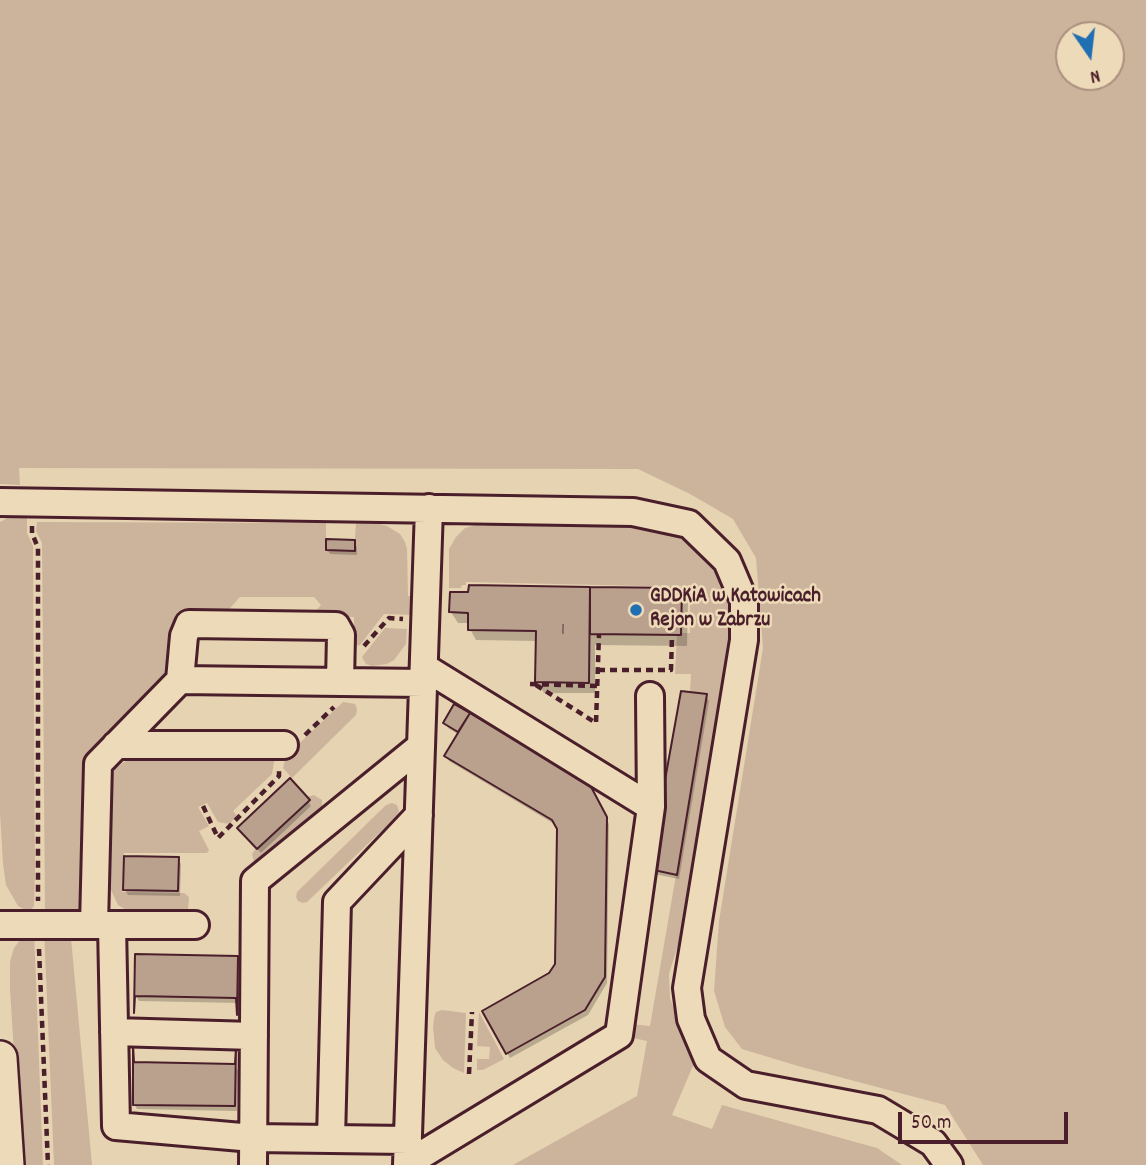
<!DOCTYPE html>
<style>
body{margin:0}
#map{position:relative;width:1146px;height:1165px;overflow:hidden;background:#e6d3b2;font-family:Dekko,sans-serif}
canvas{display:block}
.north{position:absolute;left:1055px;top:21px;width:70px;height:70px;box-sizing:border-box;background:#eddab8;border:2px solid #ac8f80;border-radius:50%;rotate:166deg;font-size:19px;font-weight:700;line-height:28px;text-align:center;color:#4a1f2b}
.north::after{content:'';display:block;margin:auto;width:24px;height:32px;background:#1f6fb2;clip-path:polygon(50% 0,100% 100%,50% 72%,0 100%)}
.scale{position:absolute;left:898px;top:1112px;width:170px;height:32px;box-sizing:border-box;border:4px solid #4a1f2b;border-top:0;padding-left:9px;font-size:21px;line-height:24px;white-space:nowrap;color:#4a1f2b;-webkit-text-stroke:5px #eddab8;paint-order:stroke}
</style>
<div id="map">
<canvas width="1146" height="1165"></canvas>
<div class="north">N</div>
<div class="scale">50 m</div>
</div>
<script>
const c = document.querySelector('canvas').getContext('2d');
c.lineJoin = 'round';
function fillPath(path, color) { c.fillStyle = color; c.fill(path, 'evenodd'); }
const poly = rows => new Path2D(rows.map(r => 'M' + r).join(''));
function stroke(path, color, width, dash) { c.strokeStyle = color; c.lineWidth = width; c.lineCap = dash ? 'butt' : 'round'; c.setLineDash(dash || []); c.stroke(path); }
function drawText(font, color, halo, rows, align = 'center') {
  c.font = font + ' Dekko,sans-serif'; c.lineWidth = 5; c.setLineDash([]); c.textBaseline = 'middle'; c.strokeStyle = halo; c.fillStyle = color; for (const [text, x, y, turn = 0] of rows) {
    c.save(); c.translate(x, y); c.rotate((+turn || 0) * Math.PI / 180); c.textAlign = isNaN(turn) ? turn : align; if (halo) c.strokeText(text, 0, 0); c.fillText(text, 0, 0); c.restore();
  }
}
fillPath(poly([
 [0,0,1146,0,1146,1165,983,1165,945,1105,798,1066,742,1049,725,1027,714,991,719,921,763,648,756,558,733,519,690,494,638,469,19,468,20,485,0,484],
 [1069,35,1111,35,1111,77,1069,77],
 [27,514,27,533,33,546,35,871,34,906,29,912,18,906,6,885,3,864,0,813,0,522,13,515],
 [486,517,635,519,685,535,711,553,738,615,686,919,669,974,670,998,676,1015,688,1034,698,1054,672,1115,712,1129,722,1105,877,1148,902,1165,513,1165,637,1096,647,1041,619,1035,620,1023,650,1026,707,695,690,691,691,674,675,674,677,635,681,635,681,633,690,633,690,587,466,582,466,585,462,585,461,588,449,588,449,549,456,537,465,528,476,525,486,526],
 [37,522,326,523,326,550,354,551,356,523,379,524,387,526,400,534,405,542,407,549,408,596,414,596,414,615,384,614,360,645,354,646,354,617,310,617,321,605,314,597,240,597,223,616,179,616,177,660,172,671,89,752,85,759,82,906,70,915,45,915,42,543,36,531],
 [385,628,407,629,406,644,394,660,387,664,372,666,366,664,362,657],
 [343,702,355,704,357,709,356,715,292,778,283,768,286,756],
 [149,753,275,756,272,774,233,811,237,816,229,824,218,822,207,803,198,807,209,826,199,831,209,850,207,853,124,853,122,892,184,893,189,897,188,910,182,914,136,913,126,910,118,905,109,886,107,790,111,777,116,768,127,760],
 [314,795,322,800,322,810,260,865,254,862,252,854,256,848,258,849,309,800,307,797],
 [392,803,397,805,399,811,397,816,307,902,303,903,298,901,296,897,297,892,386,805],
 [44,928,71,938,92,1165,54,1165],
 [34,930,43,1165,21,1165,10,989,10,962,14,948,23,936],
 [442,1010,466,1013,464,1073,453,1068,443,1060,435,1048,433,1027,434,1018,436,1012],
 [479,1012,504,1059,483,1070,477,1070,477,1059,489,1059,490,1047,477,1046]
]), '#ccb49c');
fillPath(poly([
 [354,542,357,547,357,555,330,554,327,549],
 [470,587,681,590,688,601,687,646,595,645,595,693,544,693,537,682,537,641,476,640,470,629,470,623,458,623,451,612,470,594],
 [706,696,709,701,679,879,654,874],
 [455,706,587,785,609,824,607,983,588,1015,510,1058,484,1011,551,974,557,964,558,829,556,825,449,761,446,756,459,735,448,728,445,723],
 [308,801,311,806,261,853,242,833],
 [178,859,181,864,180,896,128,895,125,890],
 [237,958,240,963,239,1003,139,1001,136,996],
 [235,1066,238,1071,237,1111,137,1109,134,1104]
]), '#0003');
const building = poly([
 [326,539,355,540,355,551,326,550,326,539],
 [469,585,590,587,589,683,535,682,536,631,468,630,468,613,449,612,450,592,468,592,469,585],
 [590,587,682,588,681,635,590,634,590,587],
 [681,691,707,694,677,875,649,869,681,691],
 [454,704,470,713,458,732,443,723,454,704],
 [470,713,589,783,607,817,605,977,585,1010,506,1054,482,1011,549,973,555,964,557,829,552,820,444,756,470,713],
 [290,778,310,800,257,849,237,828,290,778],
 [124,856,179,857,178,891,123,890,124,856],
 [135,954,238,956,237,1015,236,998,135,996,134,1013,135,954],
 [133,1045,134,1062,235,1064,236,1047,235,1106,133,1105,133,1045]
]);
fillPath(building, '#baa18d');
stroke(building, '#4a1f2b', 2);
const minor = poly([
 [0,502,633,512,689,524,727,561,744,601,744,640,687,988,691,1019,708,1059,746,1085,878,1110,933,1143,949,1165],
 [180,680,184,636,189,624,336,626,341,635,340,682],
 [650,696,651,807],
 [116,745,284,745],
 [0,925,195,925],
 [94,925,98,764,180,680,423,683],
 [112,925,116,1126,253,1138,408,1140],
 [114,1032,254,1036],
 [331,1139,337,902,419,815],
 [408,1163,619,1035,651,807,424,667],
 [253,1165,255,881,421,746],
 [407,1165,429,508]
]);
const major = poly([
 [0,1058,7,1165]
]);
stroke(minor, '#4a1f2b', 32);
stroke(major, '#4a1f2b', 38);
stroke(poly([
 [32,526,32,533,38,548,38,901],
 [364,646,389,618,403,619],
 [598,670,671,670,672,635],
 [530,684,597,686],
 [536,685,596,723,599,634],
 [305,735,334,707],
 [203,806,218,838,279,776,279,767],
 [39,949,48,1165],
 [469,1074,472,1012]
]), '#4a1f2b', 4.5, [7, 5]);
stroke(minor, '#eddab8', 26);
stroke(major, '#eddab8', 33);
for (const [x, y, r, color] of [
 [636,610,7,"#1f6fb2"]
]) { const dot = new Path2D(); dot.arc(x, y, r, 0, 2 * Math.PI); c.fillStyle = color; c.fill(dot); stroke(dot, '#eddab8', 2.5); }
drawText('18px', '#664044', null, [
 ["1",563,632]
]);
drawText('bold 21px', '#4a1f2b', '#eddab8', [
 ["GDDKiA w Katowicach",650,598],
 ["Rejon w Zabrzu",650,622]
], 'left');
</script>
